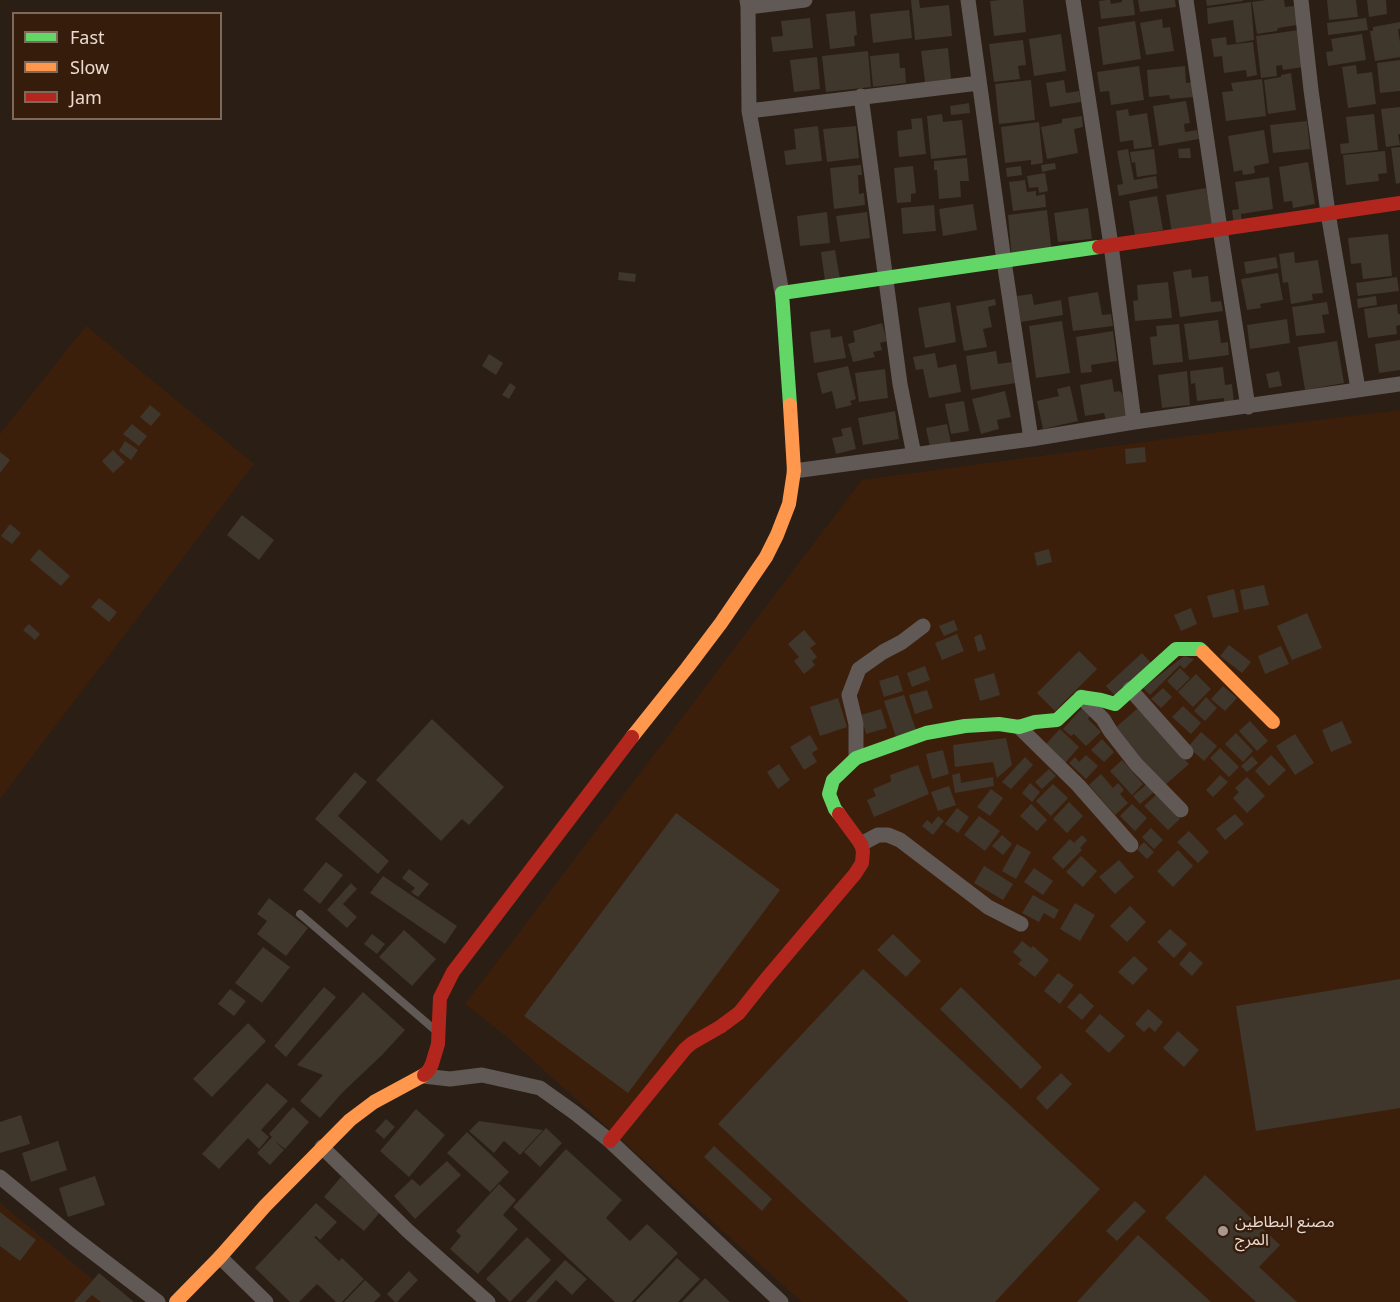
<!DOCTYPE html>
<meta charset="utf-8">
<style>
body{margin:0}
#map{position:relative;width:1400px;height:1302px;overflow:hidden;background:#2b1e15;font-family:"Noto Sans",sans-serif}
canvas{display:block}
.legend{position:absolute;left:12px;top:12px;width:210px;height:108px;box-sizing:border-box;background:#351c0b;border:2px solid #7e685a;margin:0;padding:8px 10px;list-style:none;font-size:18px;color:#ecdad0}
.legend li{display:flex;align-items:center;gap:12px;height:30px}
.legend b{width:30px;border:2px solid #7e685a}
</style>
<div id="map">
<canvas width="1400" height="1302"></canvas>
<ul class="legend">
<li><b style="height:8px;background:#63d668"></b>Fast</li>
<li><b style="height:8px;background:#ff974d"></b>Slow</li>
<li><b style="height:8px;background:#b3261e"></b>Jam</li>
</ul>
</div>
<script>
const c = document.querySelector('canvas').getContext('2d');
c.lineJoin = 'round';
function fillPath(path, color) { c.fillStyle = color; c.fill(path, 'evenodd'); }
const poly = rows => new Path2D(rows.map(r => 'M' + r).join(''));
function stroke(path, color, width, dash) { c.strokeStyle = color; c.lineWidth = width; c.lineCap = dash ? 'butt' : 'round'; c.setLineDash(dash || []); c.stroke(path); }
function drawText(font, color, halo, rows, align = 'center') {
  c.font = font + ' "Noto Sans","Noto Sans Arabic",sans-serif'; c.lineWidth = 5; c.setLineDash([]); c.textBaseline = 'middle'; c.strokeStyle = halo; c.fillStyle = color; for (const [text, x, y, turn = 0] of rows) {
    c.save(); c.translate(x, y); c.rotate((+turn || 0) * Math.PI / 180); c.textAlign = isNaN(turn) ? turn : align; if (halo) c.strokeText(text, 0, 0); c.fillText(text, 0, 0); c.restore();
  }
}
fillPath(poly([
 [86,326,254,464,0,799,0,434],
 [1400,410,1400,1302,802,1302,507,1037,465,1004,862,480,1197,435],
 [0,1203,120,1302,0,1302]
]), '#3c1f0b');
fillPath(poly([
 [911,0,919,0,920,8,949,5,952,36,915,40],
 [1000,0,1023,0,1026,32,994,36,990,1],
 [1107,0,1110,0,1111,4,1122,2,1122,0,1133,0,1135,15,1101,19,1099,1],
 [1138,0,1175,0,1176,7,1140,12],
 [1206,0,1243,0,1243,1,1207,6],
 [1266,0,1284,0,1285,7,1294,6,1297,25,1278,28,1277,31,1257,34,1252,2],
 [1327,0,1356,0,1358,17,1329,20],
 [1367,0,1386,0,1387,14,1369,17],
 [1251,2,1254,40,1236,43,1233,20,1208,24,1207,8],
 [909,10,912,38,873,43,870,14],
 [855,11,857,35,854,36,855,46,830,49,826,14],
 [810,18,813,48,773,52,771,37,783,36,781,21],
 [1366,18,1368,30,1328,35,1327,23],
 [1162,19,1163,28,1170,27,1174,51,1146,55,1140,23],
 [1135,21,1141,59,1103,65,1098,27],
 [1400,22,1400,29,1398,29,1400,42,1400,57,1375,61,1370,31,1373,31,1373,27],
 [1299,30,1304,67,1283,70,1282,65,1276,66,1277,76,1261,78,1256,36],
 [1061,34,1066,71,1034,76,1029,39],
 [1362,34,1366,60,1328,66,1326,52,1333,51,1331,39],
 [1226,37,1227,45,1253,42,1257,75,1247,77,1246,70,1224,73,1222,56,1214,57,1211,39],
 [1023,40,1026,65,1018,66,1020,79,994,82,989,44],
 [948,48,951,79,925,82,921,51],
 [868,51,871,87,826,92,822,56],
 [899,53,900,68,905,68,906,83,873,87,870,56],
 [817,57,820,89,794,92,790,60],
 [1400,60,1400,91,1380,93,1377,63],
 [1356,65,1357,74,1372,72,1376,104,1348,108,1342,67],
 [1139,66,1144,100,1111,105,1109,91,1100,92,1097,72],
 [1185,66,1186,83,1193,82,1194,97,1170,99,1169,95,1149,97,1147,70],
 [1291,73,1296,110,1268,114,1264,80,1281,77,1281,75],
 [1262,79,1266,116,1226,121,1222,92,1233,91,1231,83],
 [1031,80,1035,120,999,124,995,84],
 [1064,80,1066,93,1079,91,1081,102,1050,107,1046,83],
 [1186,101,1190,123,1184,124,1185,132,1197,130,1199,139,1159,146,1153,106],
 [969,103,970,113,951,115,950,106],
 [1400,107,1400,134,1398,134,1400,145,1386,147,1381,109],
 [1128,109,1129,116,1147,113,1152,147,1134,149,1133,140,1120,142,1116,111],
 [942,114,943,122,962,120,966,155,931,159,927,116],
 [1374,114,1378,150,1341,154,1340,144,1349,143,1346,117],
 [1082,116,1083,127,1074,129,1078,153,1047,159,1041,127,1062,123,1062,119],
 [922,118,926,154,899,157,897,131,912,129,911,119],
 [1307,121,1310,149,1273,153,1270,125],
 [1039,122,1043,163,1031,165,1031,160,1005,163,1001,127],
 [818,126,822,161,786,165,784,151,796,149,794,129],
 [856,126,859,158,827,162,823,129],
 [1264,130,1269,163,1254,166,1255,173,1243,175,1242,170,1234,172,1228,136],
 [1400,147,1400,183,1396,184,1391,148],
 [1190,148,1191,158,1179,158,1178,149],
 [1128,149,1134,180,1156,176,1158,188,1119,196,1117,185,1123,184,1117,151],
 [1154,149,1157,174,1137,177,1135,162,1132,163,1130,152],
 [1385,151,1387,173,1378,174,1379,181,1346,185,1343,155],
 [967,158,969,181,960,181,961,197,939,199,937,170,934,170,934,161],
 [1308,162,1315,204,1293,208,1292,201,1284,202,1279,167],
 [1055,163,1056,169,1042,172,1041,165],
 [861,165,862,175,858,175,859,194,864,193,865,205,834,209,830,168],
 [913,166,916,193,911,194,911,202,897,203,894,168],
 [1021,166,1022,175,1007,177,1006,168],
 [1045,173,1048,191,1039,193,1038,187,1029,188,1027,176],
 [1269,177,1273,209,1241,214,1242,225,1234,226,1232,210,1239,209,1235,182],
 [1025,180,1027,192,1036,191,1036,196,1045,194,1046,207,1013,211,1009,182],
 [1206,188,1213,227,1172,234,1166,195],
 [1157,196,1163,230,1135,235,1129,201],
 [973,204,977,230,943,236,939,209],
 [934,205,936,231,903,234,901,208],
 [1088,208,1092,239,1058,242,1054,213],
 [1047,210,1052,255,1012,260,1008,215],
 [827,212,830,243,800,246,797,216],
 [867,212,870,238,840,242,836,216],
 [1388,234,1392,276,1363,279,1361,263,1351,264,1348,238],
 [835,250,840,279,825,281,821,252],
 [1294,252,1295,263,1318,260,1323,293,1312,294,1313,300,1291,304,1288,282,1283,283,1279,254],
 [1276,257,1278,268,1246,274,1244,262],
 [1191,269,1192,278,1208,276,1211,302,1221,301,1223,311,1180,317,1173,272],
 [619,272,636,274,635,282,618,280],
 [1278,273,1283,300,1260,304,1261,308,1247,310,1241,279],
 [1397,277,1399,291,1358,296,1356,283],
 [1168,282,1172,318,1135,321,1133,301,1138,300,1137,285],
 [1098,292,1102,315,1111,314,1113,326,1073,331,1068,297],
 [1032,294,1034,305,1061,300,1063,315,1021,322,1017,296],
 [1376,296,1377,305,1358,308,1357,299],
 [995,299,996,305,988,307,992,327,983,329,987,347,964,351,956,306],
 [950,302,956,342,925,348,918,308],
 [1327,302,1329,314,1322,315,1325,333,1296,336,1292,307],
 [1397,304,1398,314,1400,314,1400,325,1396,326,1397,334,1368,338,1364,309],
 [1287,319,1290,343,1250,349,1247,325],
 [1218,320,1221,343,1228,342,1229,355,1189,360,1184,324],
 [1062,321,1070,373,1036,378,1029,326],
 [882,323,887,341,880,343,882,350,873,352,875,357,853,362,848,344,855,342,853,331],
 [1179,324,1183,362,1153,365,1150,337,1157,336,1156,326],
 [830,329,831,338,842,336,846,358,814,363,810,332],
 [1113,331,1117,361,1091,365,1092,372,1081,373,1076,337],
 [1400,340,1400,370,1379,373,1375,344],
 [1337,341,1344,383,1305,390,1298,347],
 [996,351,998,364,1012,362,1016,383,971,390,966,356],
 [935,353,938,368,956,364,961,392,929,398,923,369,916,370,913,357],
 [489,354,503,363,496,375,482,366],
 [848,366,856,399,850,401,852,405,836,409,832,391,822,394,817,373],
 [1223,367,1225,385,1232,384,1234,403,1224,404,1224,398,1197,401,1195,383,1191,384,1190,371],
 [885,369,888,398,859,402,855,373],
 [1187,371,1190,405,1162,408,1158,375],
 [1279,371,1282,386,1269,388,1266,374],
 [1112,379,1114,392,1119,391,1122,393,1127,417,1106,421,1104,413,1085,416,1080,385],
 [510,383,516,387,509,399,502,395],
 [1070,386,1078,421,1043,429,1037,401,1059,396,1057,389],
 [1005,391,1011,417,997,420,999,429,981,434,972,399],
 [964,401,969,431,951,434,945,404],
 [150,405,161,414,151,426,140,417],
 [895,411,899,439,863,445,858,418],
 [132,424,147,436,139,446,123,434],
 [947,424,951,443,930,447,926,428],
 [851,427,856,449,836,454,832,438,843,436,841,429],
 [125,441,138,450,131,460,119,451],
 [1145,447,1146,462,1126,464,1125,449],
 [113,450,125,462,113,473,102,461],
 [0,452,10,460,0,473],
 [242,515,274,540,259,560,227,535],
 [10,524,21,533,12,544,1,536],
 [39,549,70,576,61,586,30,560],
 [1049,549,1052,562,1037,566,1034,553],
 [1264,585,1269,605,1244,610,1240,590],
 [1234,589,1239,612,1213,618,1207,596],
 [99,598,117,612,109,622,91,607],
 [1191,608,1197,624,1181,631,1174,615],
 [1307,613,1322,648,1292,660,1277,626],
 [954,620,958,630,944,636,939,626],
 [29,624,40,634,35,640,23,630],
 [804,630,816,644,810,648,817,657,812,661,815,665,804,674,794,661,799,657,788,644],
 [957,634,964,651,942,660,935,643],
 [981,634,986,649,978,652,974,637],
 [1229,645,1251,662,1242,673,1220,656],
 [1281,646,1289,664,1265,674,1258,656],
 [1079,651,1097,669,1055,711,1037,693],
 [1142,653,1152,664,1116,697,1106,686],
 [1184,656,1194,659,1184,669,1180,665,1150,695,1143,688],
 [925,666,930,680,912,687,907,673],
 [1180,668,1190,678,1177,691,1167,681],
 [994,673,1000,695,980,701,974,679],
 [1196,674,1211,689,1193,707,1178,692],
 [898,675,903,691,884,697,879,681],
 [1223,686,1237,698,1225,711,1211,699],
 [1163,688,1172,697,1161,708,1151,699],
 [927,690,933,708,915,714,909,695],
 [904,695,916,730,896,737,884,701],
 [1206,697,1217,708,1205,721,1194,711],
 [838,698,847,727,820,736,810,707],
 [1183,706,1201,723,1191,734,1172,717],
 [1083,707,1091,714,1088,719,1101,732,1086,746,1074,734,1071,736,1063,729],
 [1138,708,1189,764,1165,785,1114,729],
 [881,709,887,728,866,734,861,715],
 [432,719,504,787,469,825,462,819,441,841,376,780],
 [1250,721,1268,741,1257,751,1239,731],
 [1342,721,1352,743,1331,752,1322,730],
 [1060,729,1079,747,1065,763,1045,745],
 [1201,732,1217,746,1204,761,1188,747],
 [1236,733,1253,751,1243,762,1225,744],
 [1295,734,1314,763,1295,775,1276,746],
 [810,735,818,749,812,753,817,762,804,770,790,747],
 [1006,738,1012,765,997,778,993,762,955,767,953,745],
 [1102,739,1114,752,1104,762,1091,750],
 [1220,748,1239,767,1229,777,1210,758],
 [943,750,949,774,932,779,926,754],
 [1086,755,1098,766,1086,779,1069,763,1075,757,1079,762],
 [1271,755,1286,770,1269,786,1255,771],
 [1252,756,1258,763,1247,772,1241,766],
 [1025,757,1033,765,1011,789,1002,782],
 [1122,760,1143,784,1132,795,1110,771],
 [779,764,790,780,778,789,767,772],
 [918,765,929,794,874,817,867,800,876,796,873,789,890,782,891,781,890,775],
 [1049,769,1056,776,1042,789,1035,782],
 [355,772,367,782,338,816,389,861,378,874,315,819],
 [960,773,961,783,993,777,994,786,955,793,952,775],
 [1101,774,1113,788,1118,783,1124,790,1120,794,1128,803,1115,815,1089,785],
 [1220,775,1228,782,1213,797,1206,790],
 [1247,777,1265,796,1247,813,1233,798,1239,792,1235,788],
 [1030,783,1040,792,1032,802,1022,793],
 [1148,783,1155,791,1140,804,1133,796],
 [1053,784,1068,798,1051,816,1036,801],
 [949,786,956,805,938,811,931,792],
 [991,789,1003,798,990,816,977,807],
 [1156,795,1180,819,1168,830,1144,806],
 [1069,802,1083,816,1067,833,1053,819],
 [1031,804,1047,820,1037,831,1020,816],
 [1132,804,1147,818,1135,831,1120,816],
 [957,808,969,817,958,833,945,824],
 [676,813,780,890,628,1093,524,1016],
 [1235,814,1244,824,1225,840,1216,829],
 [938,816,944,821,933,835,922,826,927,820,932,824],
 [979,816,1000,831,985,851,964,835],
 [1151,828,1163,840,1154,849,1142,837],
 [1189,831,1209,852,1198,863,1177,842],
 [1002,835,1012,844,1003,855,992,846],
 [1082,835,1087,840,1080,848,1082,850,1063,869,1052,858,1070,839,1074,843],
 [1144,842,1154,852,1147,859,1137,849],
 [1017,844,1031,852,1016,879,1002,871],
 [1178,850,1193,866,1173,887,1157,871],
 [1081,856,1097,871,1083,887,1066,872],
 [1119,860,1134,877,1115,894,1099,877],
 [326,862,343,875,320,904,303,890],
 [984,866,1013,884,1003,900,974,883],
 [1034,868,1053,881,1043,895,1024,882],
 [409,869,429,884,418,897,411,892,415,888,402,878],
 [383,876,457,926,445,944,370,893],
 [351,883,357,889,343,904,357,917,347,928,327,910],
 [1033,895,1059,910,1054,919,1044,913,1039,922,1022,913],
 [269,898,308,928,286,956,257,934,267,921,257,914],
 [1075,903,1095,915,1080,941,1060,929],
 [1130,906,1146,922,1127,942,1110,926],
 [1170,929,1187,944,1174,958,1157,942],
 [404,930,436,959,412,986,379,957],
 [372,934,385,944,377,954,364,944],
 [893,934,921,961,906,977,877,950],
 [1022,941,1031,948,1033,946,1049,960,1035,977,1018,964,1022,960,1013,952],
 [263,947,290,967,262,1003,235,983],
 [1190,951,1203,963,1192,976,1179,964],
 [1134,956,1148,969,1133,985,1118,972],
 [863,969,1100,1189,995,1302,909,1302,718,1124],
 [1058,973,1074,985,1060,1004,1044,991],
 [1400,979,1400,1108,1256,1131,1236,1006],
 [324,987,336,997,286,1057,274,1046],
 [961,987,1042,1067,1021,1089,940,1009],
 [230,989,246,1001,234,1016,218,1004],
 [363,992,405,1030,383,1054,342,1093,320,1118,300,1101,323,1075,297,1065],
 [1080,993,1094,1006,1082,1020,1067,1007],
 [1148,1009,1163,1022,1155,1032,1149,1027,1144,1032,1135,1024],
 [1100,1014,1125,1036,1109,1053,1085,1031],
 [248,1023,266,1041,212,1097,193,1079],
 [1178,1031,1199,1050,1184,1067,1163,1048],
 [1061,1073,1072,1084,1047,1110,1036,1098],
 [267,1083,288,1101,261,1130,269,1137,259,1149,248,1138,219,1169,202,1154],
 [293,1107,309,1122,285,1149,275,1141,284,1150,270,1165,257,1153,272,1137,269,1134],
 [416,1109,445,1135,409,1177,380,1151],
 [21,1115,30,1144,0,1153,0,1122],
 [386,1119,395,1127,384,1139,375,1131],
 [479,1121,543,1130,520,1155,504,1141,494,1153,469,1131],
 [546,1128,562,1143,540,1167,524,1152],
 [467,1132,509,1172,490,1192,447,1153],
 [58,1141,67,1170,31,1182,22,1153],
 [714,1146,772,1199,762,1211,704,1157],
 [566,1149,622,1200,606,1218,630,1241,647,1224,678,1253,632,1302,615,1302,513,1207],
 [447,1161,461,1175,415,1219,394,1196,412,1179,420,1186],
 [1205,1175,1280,1245,1259,1267,1297,1302,1256,1302,1165,1218],
 [95,1176,105,1205,68,1217,59,1188],
 [341,1177,381,1211,364,1231,324,1197],
 [499,1184,516,1200,503,1215,518,1229,478,1274,450,1249,461,1236,456,1231],
 [1135,1201,1146,1211,1117,1241,1106,1231],
 [316,1203,337,1222,320,1240,316,1236,314,1237,339,1261,342,1258,364,1279,342,1302,336,1302,317,1284,299,1302,290,1302,255,1268],
 [0,1212,36,1240,20,1261,0,1246],
 [1138,1235,1211,1302,1077,1302],
 [527,1237,551,1260,510,1302,486,1279],
 [677,1258,700,1279,678,1302,635,1302],
 [565,1260,587,1279,572,1295,556,1280,536,1302,526,1302],
 [409,1271,418,1280,397,1302,395,1302,387,1294],
 [99,1273,134,1302,101,1302,92,1295,85,1302,74,1302],
 [705,1278,730,1302,682,1302],
 [365,1280,381,1295,374,1302,344,1302]
]), '#3f362c');
stroke(poly([
 [300,914,435,1030]
]), '#615956', 8);
stroke(poly([
 [747,0,748,7,749,111,782,293],
 [968,0,1004,261,1031,439],
 [1073,0,1111,245,1134,422],
 [1186,0,1220,229,1248,407],
 [1301,0,1311,90,1328,213,1358,389],
 [748,7,805,0],
 [861,96,900,384,914,455],
 [749,111,979,83],
 [794,471,1031,439,1134,422,1400,384],
 [1130,689,1186,752],
 [1081,697,1103,719,1111,732,1136,764,1181,810],
 [1019,727,1078,785,1131,845],
 [856,758,856,724,849,695,859,669,883,652,902,642,923,626],
 [861,844,878,835,888,835,900,840,988,907,1021,924],
 [423,1076,450,1079,482,1075,540,1088,575,1113,610,1141,781,1302],
 [322,1147,408,1231,488,1302],
 [0,1177,73,1237,158,1302],
 [220,1257,266,1302]
]), '#615956', 15);
stroke(poly([
 [790,405,782,293,1099,247],
 [839,814,835,809,829,794,833,780,856,758,926,733,965,726,999,724,1019,727,1035,722,1057,720,1081,697,1101,700,1115,704,1176,649,1200,649,1203,652]
]), '#63d668', 14);
stroke(poly([
 [1203,652,1273,722],
 [632,737,687,668,721,623,766,557,777,535,789,504,794,471,790,405],
 [176,1302,220,1257,265,1206,350,1120,374,1102,424,1075]
]), '#ff974d', 14);
stroke(poly([
 [1099,247,1400,203],
 [424,1075,429,1070,432,1064,438,1044,440,998,453,972,632,737],
 [610,1141,685,1049,692,1043,720,1027,739,1013,766,979,855,874,862,863,863,851,861,844,839,814]
]), '#b3261e', 14);
for (const [x, y, r, color] of [
 [1223,1231,6,"#a8988f"]
]) { const dot = new Path2D(); dot.arc(x, y, r, 0, 2 * Math.PI); c.fillStyle = color; c.fill(dot); stroke(dot, '#351c0b', 2); }
drawText('16px', '#ecdad0', '#351c0b', [
 ["مصنع البطاطين",1235,1222],
 ["المرج",1235,1240]
], 'left');
</script>
